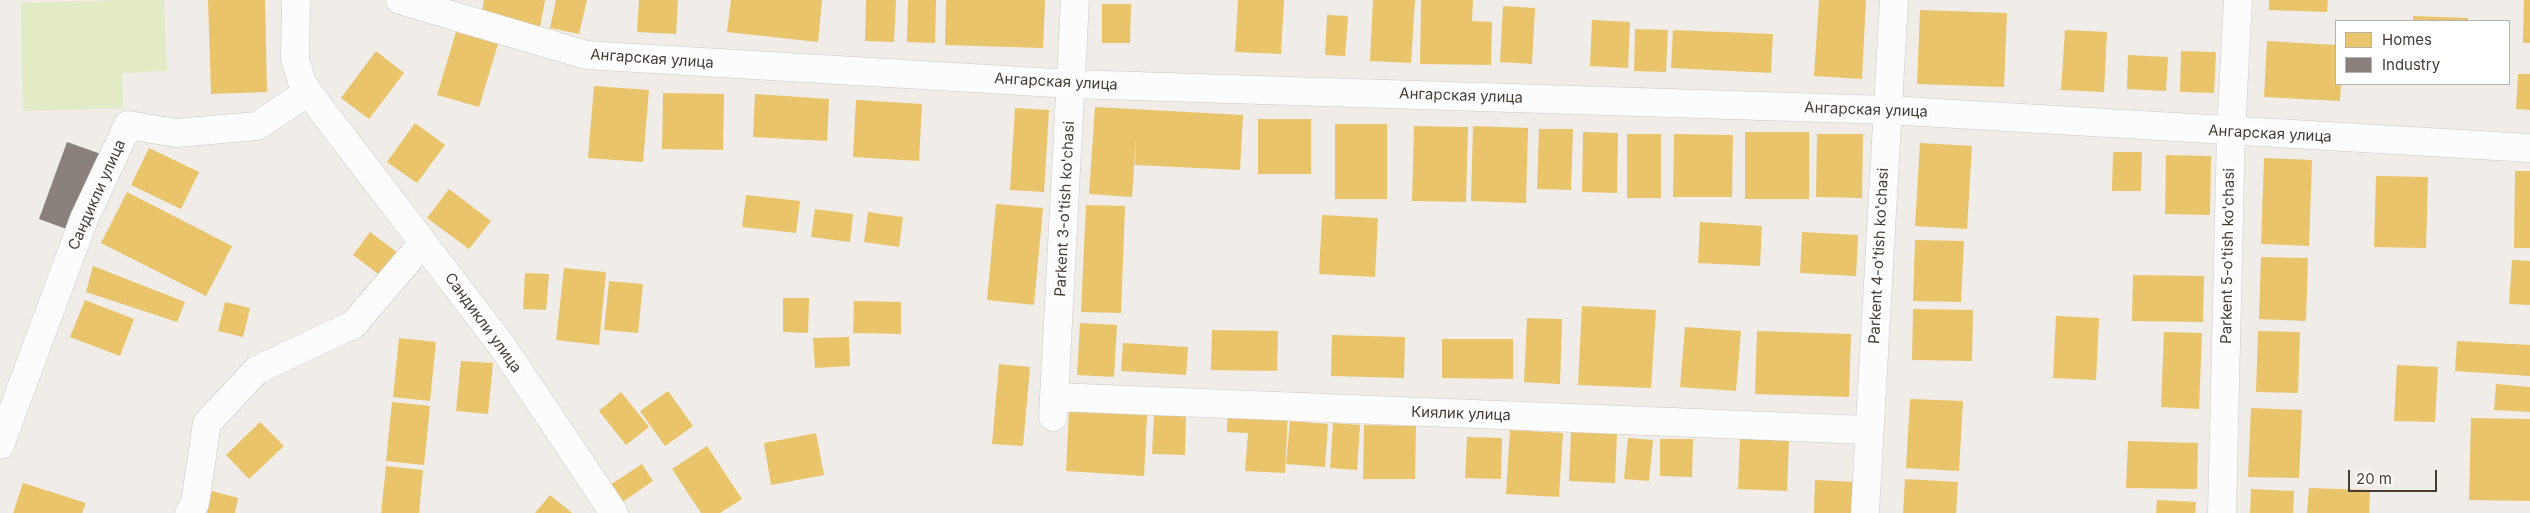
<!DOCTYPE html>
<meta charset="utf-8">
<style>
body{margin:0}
#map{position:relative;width:2530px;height:513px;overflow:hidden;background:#f0ece8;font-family:Inter,sans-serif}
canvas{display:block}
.legend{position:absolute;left:2335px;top:20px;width:175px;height:65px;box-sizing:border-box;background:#fff;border:1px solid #b5b1ae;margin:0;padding:6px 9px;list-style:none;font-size:15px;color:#463c34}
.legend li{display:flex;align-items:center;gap:10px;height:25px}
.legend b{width:25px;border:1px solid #b5b1ae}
.scale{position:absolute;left:2348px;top:470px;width:89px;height:22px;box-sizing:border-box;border:2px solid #463c34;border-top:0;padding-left:6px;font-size:15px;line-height:18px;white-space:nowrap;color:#463c34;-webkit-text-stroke:4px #fff;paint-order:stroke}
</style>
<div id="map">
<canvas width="2530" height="513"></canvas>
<ul class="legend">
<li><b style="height:14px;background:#e9c46a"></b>Homes</li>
<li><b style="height:14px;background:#8a817c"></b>Industry</li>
</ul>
<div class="scale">20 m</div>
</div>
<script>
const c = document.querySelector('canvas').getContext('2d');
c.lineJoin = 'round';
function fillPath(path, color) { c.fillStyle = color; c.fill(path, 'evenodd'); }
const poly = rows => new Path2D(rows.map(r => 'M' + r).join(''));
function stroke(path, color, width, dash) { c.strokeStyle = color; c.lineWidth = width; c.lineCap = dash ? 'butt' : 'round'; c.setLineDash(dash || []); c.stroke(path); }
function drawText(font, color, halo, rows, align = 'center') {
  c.font = font + ' Inter,sans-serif'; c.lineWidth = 5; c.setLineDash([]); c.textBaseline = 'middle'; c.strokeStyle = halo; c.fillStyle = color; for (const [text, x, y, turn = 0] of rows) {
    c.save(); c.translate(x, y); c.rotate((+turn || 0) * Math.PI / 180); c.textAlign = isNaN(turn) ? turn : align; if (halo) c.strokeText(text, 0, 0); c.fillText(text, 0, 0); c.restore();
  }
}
fillPath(poly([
 [114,0,164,0,167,71,122,73,123,108,23,111,21,3]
]), '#e2ebc6');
fillPath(poly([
 [208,0,265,0,267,92,211,94],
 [484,0,545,0,540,27,481,16],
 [556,0,587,0,579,34,550,28],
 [639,0,678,0,676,34,637,32],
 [731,0,822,0,818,42,727,32],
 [866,0,896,0,894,42,865,41],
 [908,0,936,0,935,43,907,42],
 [946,0,1045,0,1043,48,945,45],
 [1238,0,1284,0,1281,54,1235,52],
 [1373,0,1415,0,1411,63,1370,61],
 [1421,0,1473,0,1472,21,1492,22,1491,65,1420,64],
 [1819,0,1866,0,1862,79,1814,76],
 [2269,0,2328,0,2327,12,2269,10],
 [2524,0,2530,0,2530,43,2523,43],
 [1102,4,1131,4,1130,43,1102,43],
 [1503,6,1535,8,1532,64,1500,62],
 [1920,10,2007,13,2004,87,1917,84],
 [1327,15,1348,16,1345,56,1325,55],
 [2413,16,2468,18,2468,21,2413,21],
 [1592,20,1630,22,1628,68,1590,66],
 [1635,29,1668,30,1666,72,1634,71],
 [1673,30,1773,34,1771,73,1671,68],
 [2065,30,2107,32,2104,92,2061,90],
 [456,32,498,44,479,107,437,95],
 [2267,41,2336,45,2336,84,2341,84,2340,101,2264,97],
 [376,51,404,73,369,119,341,98],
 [2181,51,2216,52,2214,93,2180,92],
 [2128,55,2168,57,2166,91,2127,89],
 [2518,74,2530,74,2530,110,2516,109],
 [594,86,649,90,643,162,588,158],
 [663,93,724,94,723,150,662,149],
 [755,94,829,99,827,141,753,137],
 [856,100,922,104,919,161,853,157],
 [1095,107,1243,115,1240,170,1135,165,1136,139,1132,197,1089,194],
 [1015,108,1049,110,1044,192,1010,190],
 [1258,119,1311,119,1311,174,1258,174],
 [415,123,445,145,417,183,387,162],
 [1335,124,1387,124,1387,199,1335,199],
 [1414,126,1468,127,1466,202,1412,201],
 [1473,126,1528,128,1526,203,1471,201],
 [1539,129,1573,129,1571,190,1537,189],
 [1583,132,1618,133,1617,193,1582,192],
 [1745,132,1809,132,1809,199,1745,199],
 [1627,134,1661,134,1661,198,1627,198],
 [1674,134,1733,135,1732,197,1673,197],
 [1817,134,1863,134,1862,198,1816,197],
 [1920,143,1972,146,1967,229,1915,226],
 [149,148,199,172,181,209,131,185],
 [2113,152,2142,152,2141,191,2112,191],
 [2166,155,2211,156,2210,215,2165,214],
 [2264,158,2312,160,2309,246,2261,244],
 [2515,171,2530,171,2530,248,2514,248],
 [2376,176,2428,177,2426,248,2374,247],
 [449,189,491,221,469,249,427,218],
 [127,192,232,246,206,296,101,243],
 [746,195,800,201,796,233,742,227],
 [996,204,1043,208,1034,305,987,300],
 [1086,205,1125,206,1121,313,1081,312],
 [815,209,853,214,850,242,811,237],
 [868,212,903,217,899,247,864,242],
 [1322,215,1378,218,1375,277,1319,274],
 [1700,222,1762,226,1760,266,1698,263],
 [370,232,402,256,385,279,353,255],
 [1802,232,1858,235,1856,276,1800,273],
 [1915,240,1964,241,1961,302,1913,301],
 [2261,257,2308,258,2306,321,2259,319],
 [2512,260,2530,261,2530,305,2509,304],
 [93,266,185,302,177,322,86,292],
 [564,268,606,272,599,345,556,340],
 [525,273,549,274,546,310,523,309],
 [2133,275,2204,276,2203,322,2132,321],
 [609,281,643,284,638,333,604,330],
 [783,298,809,298,808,333,783,332],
 [85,300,134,319,120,356,70,337],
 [854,301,901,302,901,334,853,333],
 [225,302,250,308,243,337,218,331],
 [1582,306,1656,310,1651,388,1578,385],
 [1913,309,1973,310,1972,361,1912,360],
 [2056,316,2099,318,2096,380,2053,378],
 [1527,318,1562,319,1560,384,1524,382],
 [1080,323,1117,325,1114,377,1077,375],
 [1685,327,1741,331,1736,391,1680,387],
 [1212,330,1278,331,1277,371,1211,370],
 [1757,331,1851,334,1849,397,1755,394],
 [2258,331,2300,332,2298,393,2256,392],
 [2164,332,2202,333,2199,409,2161,407],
 [1332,335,1405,337,1404,378,1331,376],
 [849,337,850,366,815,368,813,338],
 [399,338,436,342,430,401,393,397],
 [1442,339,1513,339,1513,379,1442,378],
 [2457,341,2530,345,2530,376,2455,371],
 [1123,343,1188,347,1186,375,1121,371],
 [461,361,493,363,488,414,456,411],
 [999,364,1030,367,1023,446,992,444],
 [2397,365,2438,367,2435,422,2394,421],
 [2496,384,2530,387,2530,412,2494,410],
 [668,391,693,426,665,446,640,411],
 [621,392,649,427,626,445,599,411],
 [1910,399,1963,401,1959,471,1906,468],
 [392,402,430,406,424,465,386,461],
 [2251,408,2302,410,2299,478,2248,477],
 [1228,409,1288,412,1285,473,1245,471,1248,433,1227,432],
 [1069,411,1147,415,1144,476,1066,471],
 [1154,413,1186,414,1185,455,1152,454],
 [2471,418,2530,419,2530,501,2469,500],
 [1290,421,1328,424,1325,467,1286,464],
 [260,422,284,446,249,479,226,455],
 [1333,423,1360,425,1357,470,1330,468],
 [1364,425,1416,426,1415,479,1363,479],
 [1510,430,1563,433,1559,497,1506,494],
 [1571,432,1617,434,1615,483,1569,481],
 [816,433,824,475,771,485,764,443],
 [1467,437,1502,438,1501,479,1465,478],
 [1740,437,1789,439,1787,491,1738,489],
 [1628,438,1653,440,1649,481,1624,479],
 [1660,439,1693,439,1692,477,1660,476],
 [2128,441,2198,443,2197,489,2126,488],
 [707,446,742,499,720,513,701,513,672,469],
 [642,464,653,481,621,503,610,485],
 [386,466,423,470,419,513,381,513],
 [1905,479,1958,482,1956,513,1903,513],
 [1815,480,1855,482,1854,513,1814,513],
 [23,483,86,503,82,513,13,513],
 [2309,488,2370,490,2369,513,2307,513],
 [2251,489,2294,491,2293,513,2250,513],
 [212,491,238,498,235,513,207,513],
 [550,495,572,513,535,513],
 [2157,500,2196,502,2195,513,2156,513]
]), '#e9c46a');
fillPath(poly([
 [67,142,101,154,72,231,39,219]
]), '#8a817c');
const street = poly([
 [296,0,295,59,302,82,308,92,502,346,614,513],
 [400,0,586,55,1072,84,1888,110,2530,148],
 [1055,397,1868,430],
 [1053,417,1075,0],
 [0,445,84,219,128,125,176,133,257,126,308,92],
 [189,513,195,503,207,423,257,370,354,324,423,243],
 [1865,513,1894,0],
 [2222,513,2231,132,2238,0]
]);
stroke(street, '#ccc8c4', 29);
stroke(street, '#fdfcfc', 28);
drawText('15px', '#463c34', '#fff', [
 ["Ангарская улица",652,59,4],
 ["Ангарская улица",1056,82,3],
 ["Ангарская улица",1461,96,2],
 ["Ангарская улица",1866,110,2],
 ["Ангарская улица",2270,134,3],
 ["Сандикли улица",97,195,-66],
 ["Parkent 3-o'tish ko'chasi",1065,209,-87],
 ["Parkent 4-o'tish ko'chasi",1879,256,-87],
 ["Parkent 5-o'tish ko'chasi",2228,256,-89],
 ["Сандикли улица",483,323,54],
 ["Киялик улица",1461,414,2]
]);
</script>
